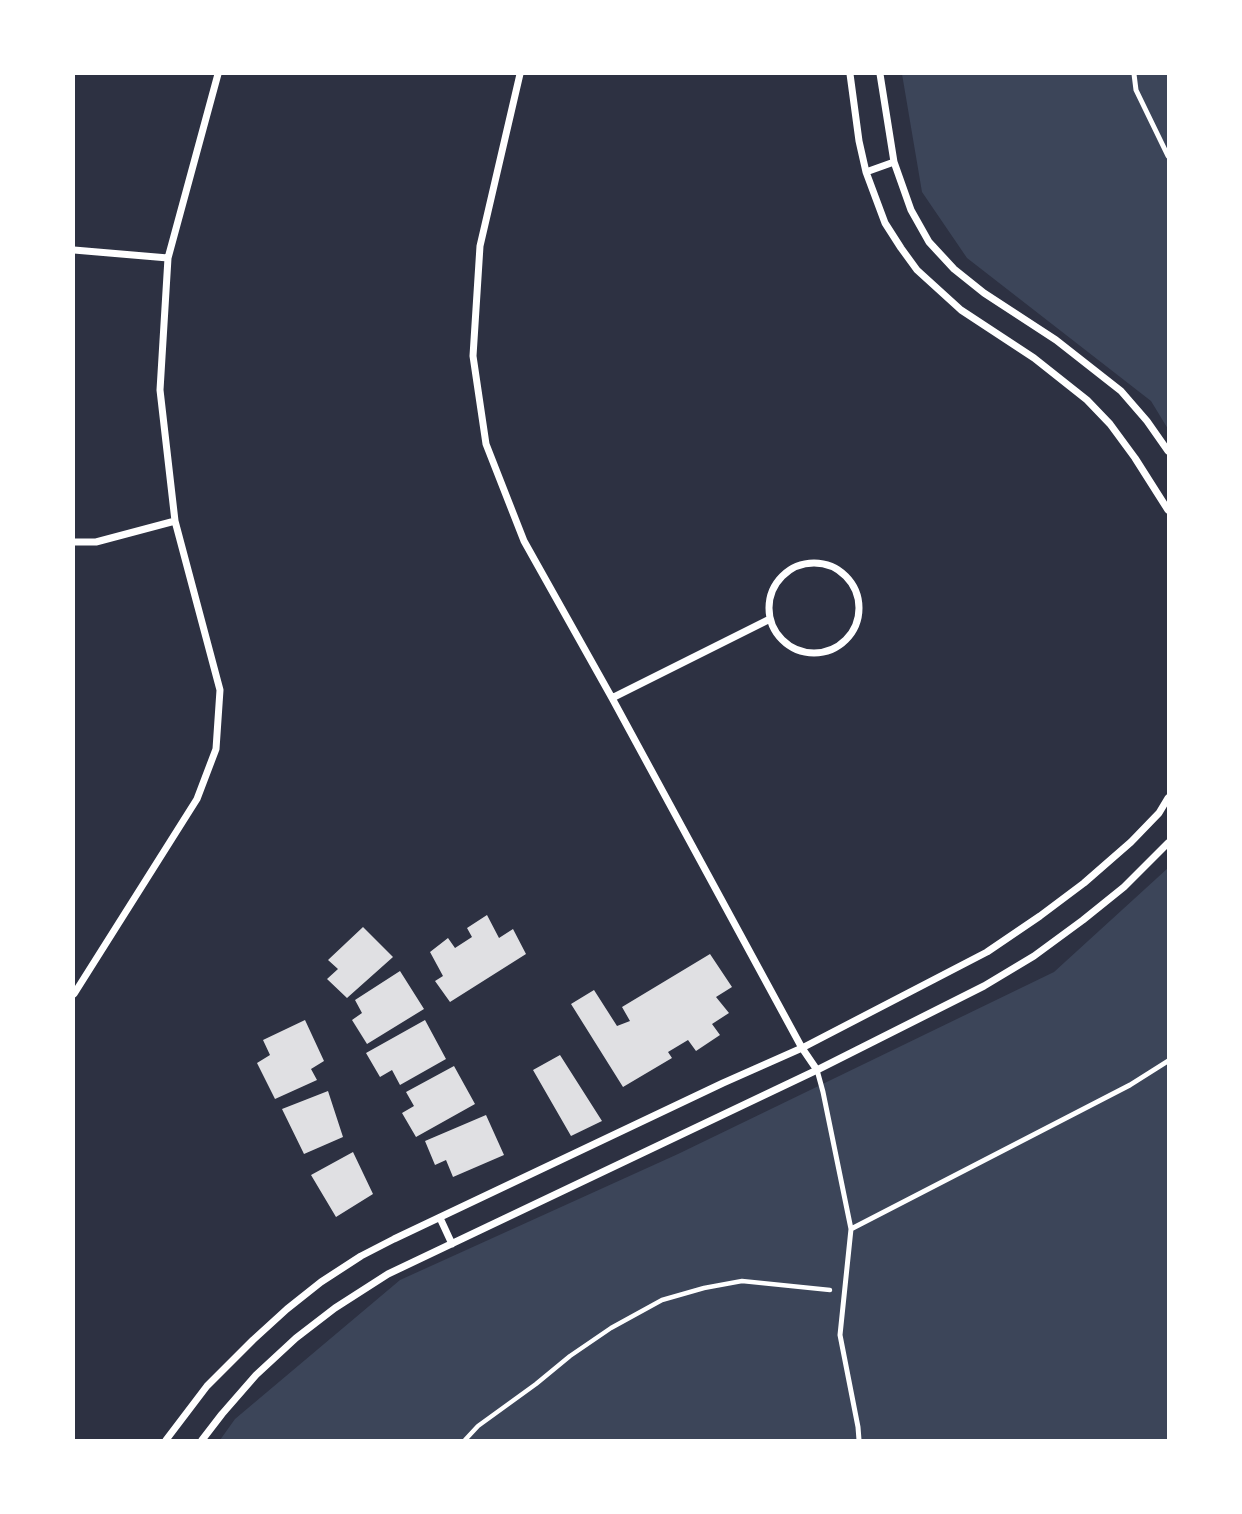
<!DOCTYPE html>
<style>
body{margin:0}
#map{position:relative;width:1242px;height:1514px;overflow:hidden;background:#2d3142;font-family:"Noto Sans",sans-serif}
canvas{display:block}
.frame{position:absolute;inset:0;border:75px solid #fff;pointer-events:none}
</style>
<div id="map">
<canvas width="1242" height="1514"></canvas>
<div class="frame"></div>
</div>
<script>
const c = document.querySelector('canvas').getContext('2d');
c.lineJoin = 'round';
function fillPath(path, color) { c.fillStyle = color; c.fill(path, 'evenodd'); }
const poly = rows => new Path2D(rows.map(r => 'M' + r).join(''));
function stroke(path, color, width, dash) { c.strokeStyle = color; c.lineWidth = width; c.lineCap = dash ? 'butt' : 'round'; c.setLineDash(dash || []); c.stroke(path); }
fillPath(poly([
 [902,74,1168,74,1168,429,1151,401,967,258,922,192],
 [1168,868,1168,1440,220,1440,235,1419,400,1280,678,1154,1054,972]
]), '#3c4559');
fillPath(poly([
 [487,915,499,938,513,929,526,954,450,1002,435,981,443,976,430,952,448,938,455,948,472,937,467,928],
 [363,927,393,957,347,998,327,979,338,969,328,960],
 [710,954,732,987,716,997,729,1013,712,1024,720,1035,696,1051,688,1040,668,1052,672,1058,623,1087,571,1004,594,990,617,1026,630,1021,622,1007],
 [400,971,424,1009,367,1044,352,1020,362,1013,355,1000],
 [305,1020,324,1061,311,1069,317,1080,275,1099,257,1063,270,1055,263,1040],
 [425,1020,446,1059,400,1085,392,1070,380,1077,366,1053],
 [560,1055,602,1121,571,1136,533,1070],
 [454,1066,475,1104,416,1137,402,1113,414,1106,406,1092],
 [328,1091,343,1137,304,1154,282,1109],
 [486,1115,504,1155,453,1177,446,1160,435,1165,425,1141],
 [353,1152,373,1194,336,1217,311,1175]
]), '#e0e0e3');
stroke(poly([
 [465,1440,478,1426,536,1384,570,1356,611,1328,662,1300,704,1288,742,1281,830,1290]
]), '#fff', 4.5);
stroke(poly([
 [1134,74,1136,90,1168,156],
 [817,1070,823,1092,851,1229,840,1335,858,1427,859,1440],
 [851,1229,1130,1085,1168,1061]
]), '#fff', 5);
stroke(poly([
 [520,74,480,246,473,356,486,444,524,541,612,698,802,1048,817,1070],
 [850,74,859,141,866,172,885,223,901,248,917,270,961,310,1034,358,1087,400,1110,424,1135,458,1168,510],
 [880,74,894,162,911,210,929,242,954,269,984,293,1056,340,1121,391,1147,421,1168,451],
 [866,172,894,162],
 [74,250,168,258],
 [74,542,96,542,175,521],
 '769 608a45 45 0 1 1 90 0a45 45 0 1 1-90 0Z',
 [612,698,770,619],
 [74,994,197,799,216,749,220,690,175,521,160,390,168,258,218,74],
 [440,1218,452,1244],
 [166,1440,207,1386,253,1340,287,1309,321,1282,361,1256,394,1239,723,1083,802,1048,987,952,1040,916,1084,883,1131,842,1159,813,1168,798],
 [202,1440,222,1414,256,1375,296,1338,335,1308,388,1274,817,1070,984,986,1034,956,1083,920,1124,887,1168,843]
]), '#fff', 7);
</script>
